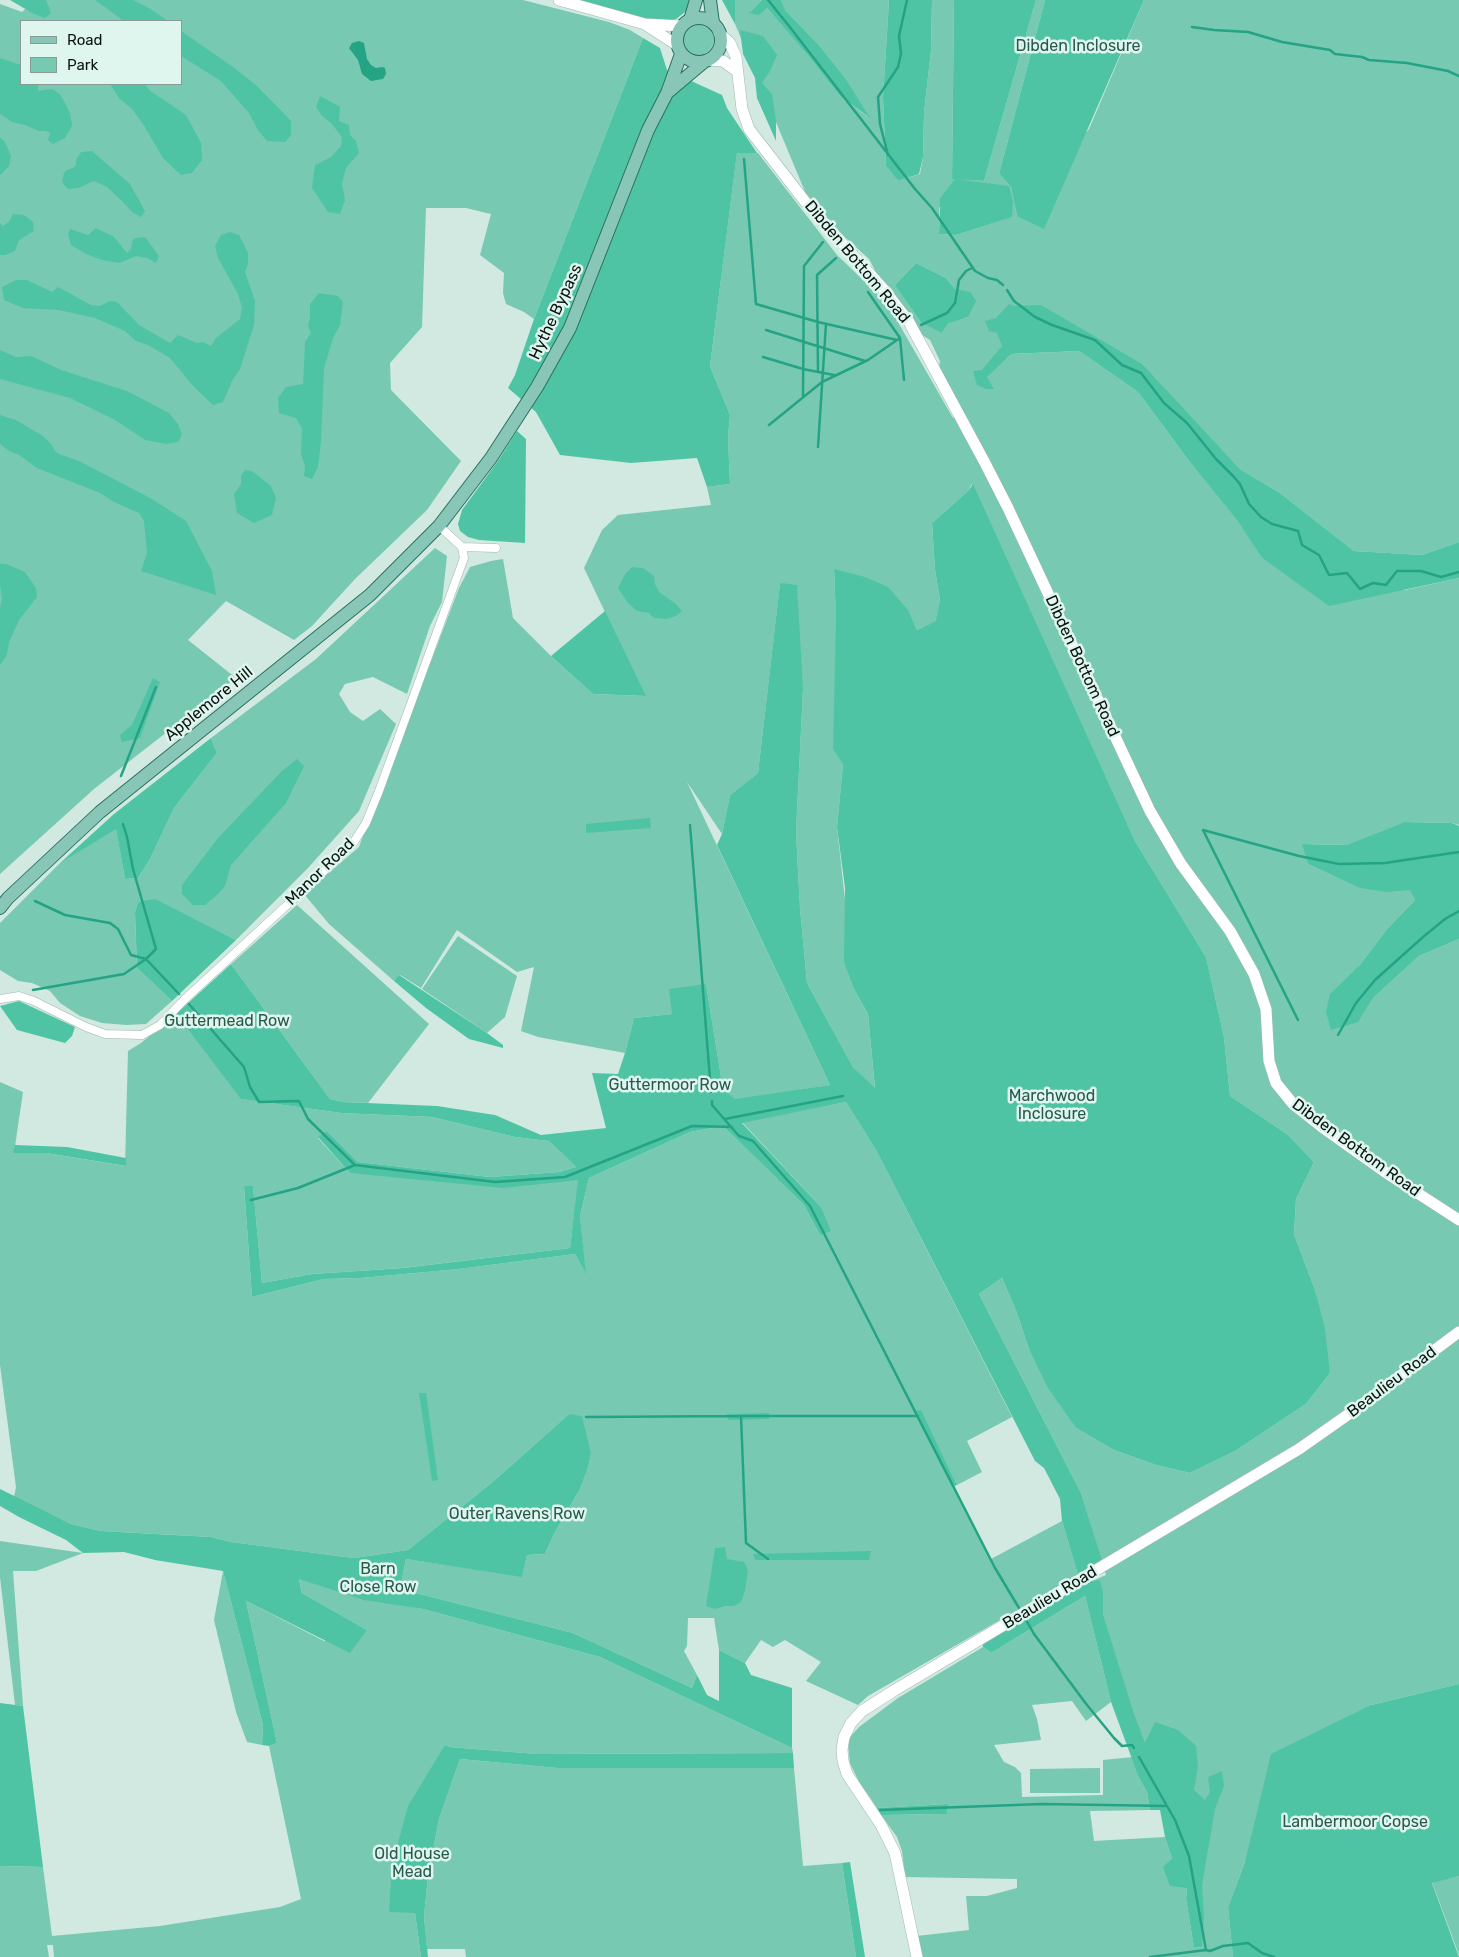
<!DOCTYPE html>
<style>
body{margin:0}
#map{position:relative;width:1459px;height:1957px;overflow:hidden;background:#d1e9e0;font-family:Rubik,sans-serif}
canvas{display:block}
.legend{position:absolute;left:20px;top:20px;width:162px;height:65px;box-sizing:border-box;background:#def6ee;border:1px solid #8a9b95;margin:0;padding:6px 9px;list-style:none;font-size:15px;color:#0b1310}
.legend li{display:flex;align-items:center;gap:10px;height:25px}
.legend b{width:25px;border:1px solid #8a9b95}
</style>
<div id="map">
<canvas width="1459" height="1957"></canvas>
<ul class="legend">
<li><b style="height:6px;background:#88c7b7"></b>Road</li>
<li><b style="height:14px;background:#78c9b1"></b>Park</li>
</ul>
</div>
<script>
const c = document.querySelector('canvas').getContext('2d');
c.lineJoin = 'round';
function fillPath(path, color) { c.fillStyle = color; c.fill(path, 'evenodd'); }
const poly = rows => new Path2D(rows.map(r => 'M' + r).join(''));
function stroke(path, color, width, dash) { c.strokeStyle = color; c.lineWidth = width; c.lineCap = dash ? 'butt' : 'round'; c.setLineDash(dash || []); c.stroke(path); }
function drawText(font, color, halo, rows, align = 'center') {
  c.font = font + ' Rubik,sans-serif'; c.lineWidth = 5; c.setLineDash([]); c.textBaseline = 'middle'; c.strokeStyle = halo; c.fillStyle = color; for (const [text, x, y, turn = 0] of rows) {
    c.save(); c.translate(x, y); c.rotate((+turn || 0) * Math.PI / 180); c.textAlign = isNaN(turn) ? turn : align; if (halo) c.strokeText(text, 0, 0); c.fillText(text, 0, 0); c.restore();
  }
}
fillPath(poly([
 [34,0,523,0,609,22,630,30,643,38,534,319,524,312,506,304,503,293,504,273,480,255,491,214,466,208,426,208,422,327,390,363,391,390,461,461,427,510,355,579,312,626,294,640,226,601,188,640,236,678,94,789,0,874,0,4,22,12],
 [21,21,181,21,181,84,21,84],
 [735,0,762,0,750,12,767,8,810,56,840,96,868,117,846,79,819,45,784,9,781,0,889,0,883,98,886,166,898,181,920,174,923,157,924,113,931,50,932,0,954,0,952,178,984,181,1036,0,1045,0,999,174,1011,187,1017,216,1089,129,1144,0,1459,0,1459,542,1422,555,1354,551,1280,493,1240,469,1182,408,1042,306,1012,354,1079,351,1138,392,1189,461,1239,521,1261,557,1405,590,1459,578,1459,825,1452,823,1406,822,1346,845,1303,844,1308,864,1361,888,1411,890,1415,900,1387,929,1359,966,1373,998,1419,956,1459,939,1459,1684,1371,1705,1245,1862,1228,1907,1233,1957,921,1957,917,1936,969,1930,966,1896,987,1896,1017,1888,1017,1879,905,1877,902,1851,897,1837,881,1815,947,1814,948,1804,877,1808,859,1782,850,1763,848,1744,851,1736,859,1727,898,1698,983,1647,991,1653,1085,1596,1111,1702,1086,1721,1072,1701,1032,1705,1037,1719,1041,1740,994,1745,1004,1762,1015,1767,1021,1773,1022,1797,1103,1795,1103,1760,1133,1757,1139,1778,1147,1792,1150,1810,1090,1811,1094,1841,1165,1837,1172,1859,1187,1888,1186,1899,1194,1948,1202,1947,1197,1885,1152,1781,1090,1582,1106,1575,1081,1493,979,1294,1002,1278,1017,1313,1029,1349,1076,1428,1114,1450,1156,1465,1190,1473,1235,1451,1306,1404,1330,1373,1315,1290,1294,1234,1296,1199,1314,1162,1287,1134,1230,1096,1224,1037,1206,957,1135,841,972,484,968,491,932,523,935,570,940,600,937,621,917,630,907,610,834,570,843,764,837,827,855,991,868,1014,875,1089,853,1067,807,983,800,908,796,832,803,689,780,584,758,773,730,795,722,834,687,782,830,1085,735,1100,723,1089,706,984,672,1014,634,1018,625,1053,538,1037,521,1031,534,967,517,972,457,930,421,988,400,975,394,981,329,924,304,894,359,847,380,786,420,690,459,588,470,567,491,561,503,559,513,618,551,656,593,694,645,696,584,568,602,530,618,515,711,505,707,487,730,484,728,437,730,415,710,366,737,152,758,153,837,255,887,303,953,418,961,414,939,367,940,361,930,340,919,333,880,280,869,259,836,229,806,194,735,24],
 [939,207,1011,217,956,235,939,234],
 [916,263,946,278,955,289,968,317,948,324,942,333,895,285],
 '682 39a16 16 0 1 1 32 0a16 16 0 1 1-32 0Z',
 [435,548,447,556,442,602,430,626,407,694,373,677,345,684,339,694,350,712,363,721,380,709,396,724,359,811,308,868,236,940,155,900,138,902,135,914,137,968,172,1001,146,1024,126,1025,102,1023,80,1016,60,1003,50,991,32,983,18,981,0,970,0,923,59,864,116,828,125,879,138,878,150,859,174,808,217,753,211,738,316,659],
 [297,905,429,1024,368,1103,343,1102,330,1099,231,964],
 [458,936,517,976,505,1017,487,1033,422,989],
 [176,1014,242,1099,341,1113,432,1117,515,1137,549,1141,576,1167,559,1172,490,1177,358,1162,327,1131,318,1138,350,1173,579,1180,570,1248,402,1268,312,1274,262,1283,253,1186,244,1186,252,1297,324,1279,361,1278,459,1269,575,1254,585,1272,580,1216,589,1178,690,1132,723,1126,804,1205,820,1235,821,1207,742,1122,846,1102,876,1150,1012,1417,967,1441,982,1472,957,1485,921,1411,913,1411,991,1559,1062,1521,1078,1575,868,1696,858,1705,806,1681,821,1662,785,1640,773,1647,761,1640,745,1663,719,1650,714,1618,688,1618,687,1646,684,1651,697,1675,692,1688,573,1633,400,1589,406,1559,522,1576,527,1555,545,1554,554,1534,580,1489,588,1468,591,1454,569,1414,495,1480,408,1550,354,1558,231,1542,211,1537,101,1531,71,1524,14,1497,16,1487,0,1365,0,1082,23,1092,14,1153,46,1153,125,1166,128,1051,141,1043],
 [0,1541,83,1553,36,1571,13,1571,23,1706,15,1705,0,1577],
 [223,1571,263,1725,262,1745,247,1742,236,1712,214,1620],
 [299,1578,396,1604,423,1609,600,1657,792,1748,793,1753,537,1754,450,1747,445,1745,415,1913,421,1957,54,1957,53,1945,47,1945,49,1957,0,1957,0,1866,43,1867,52,1936,160,1926,280,1907,301,1899,269,1746,277,1743,246,1601,324,1641,367,1630,302,1593],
 [460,1759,557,1768,794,1768,803,1866,842,1863,856,1957,466,1957,465,1949,427,1949,424,1917,428,1876,439,1819],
 [1100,1768,1100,1793,1030,1793,1030,1769],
 [1459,1876,1459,1955,1432,1882]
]), '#78c9b1');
fillPath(poly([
 [10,0,46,0,51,13,45,18,34,14],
 [95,0,133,0,149,8,168,21,124,21],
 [576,0,692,0,685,12,676,19,669,21,647,20],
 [722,0,735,0,735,24],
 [762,0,781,0,785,10,819,45,846,79,870,118,840,96,809,56,767,8,759,15,749,13],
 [889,0,932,0,931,50,924,113,923,157,919,174,898,181,886,166,883,98],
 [954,0,1036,0,984,181,955,179,1009,186,1013,201,1012,217,956,235,939,234,940,198,955,179,952,179],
 [1045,0,1144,0,1044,229,1017,216,1011,187,999,174],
 [740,30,763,36,777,55,770,71,762,83,772,94,776,120,776,141,757,98,755,78,743,54],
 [181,31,233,67,257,86,291,121,291,135,285,142,267,141,258,130,249,113,221,81,181,56],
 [643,38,660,48,667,70,722,95,727,108,757,153,737,153,710,366,730,415,728,437,730,484,707,487,697,458,631,463,560,455,536,412,508,388,515,375,534,319],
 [0,58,21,65,21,84,38,84,38,91,52,89,60,94,70,113,72,126,65,138,53,144,48,140,50,133,46,131,39,131,25,125,12,122,0,114],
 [110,84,145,84,149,90,186,115,201,143,202,160,192,173,181,175,163,158,143,124,132,109,119,98],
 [320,96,340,107,339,121,349,125,350,135,356,141,359,153,346,168,342,184,345,200,340,214,328,212,312,188,315,165,331,157,341,146,342,137,331,123,322,116,316,107],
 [0,137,5,142,11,156,9,166,0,175],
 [92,151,130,184,145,211,141,217,132,212,122,201,107,187,94,181,78,188,68,189,62,182,64,173,67,170,73,168,76,165,76,160,81,152],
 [13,214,24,215,33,222,34,231,19,240,15,251,5,255,0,255,0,223,3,226,9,222],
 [96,228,114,237,127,253,131,249,132,241,135,238,145,237,159,256,156,263,147,258,136,256,119,263,102,260,86,254,71,245,68,234,70,229,88,235],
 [230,232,239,235,248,253,248,264,245,272,255,301,254,325,240,369,233,379,223,402,213,405,194,387,170,358,148,345,136,341,125,331,95,318,59,310,23,308,4,300,2,287,16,280,27,280,52,292,58,287,91,305,100,306,110,301,117,302,139,325,170,343,178,335,197,343,203,342,211,346,216,338,240,319,242,308,238,294,218,258,215,246,221,235],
 [916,263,946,278,955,289,970,292,976,301,968,317,948,324,942,333,922,323,895,285],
 [319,293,338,296,343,302,340,325,333,338,324,368,321,441,318,467,312,479,304,476,305,466,301,454,302,429,296,418,279,413,278,398,286,387,303,384,305,342,311,333,308,326,310,317,310,304],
 [1009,304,1014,306,1041,305,1142,364,1240,469,1280,493,1354,551,1422,555,1459,542,1459,578,1329,606,1261,557,1238,521,1189,461,1138,392,1079,351,1011,354,987,377,994,389,986,389,977,385,973,371,982,370,1002,346,997,333,989,331,985,321,996,318],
 [0,350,16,357,31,356,61,370,127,391,169,413,178,424,182,435,178,442,167,444,145,440,115,420,70,398,0,379],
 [0,415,16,420,43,436,52,445,54,450,59,454,79,461,152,499,186,521,212,571,216,595,141,571,147,553,144,521,139,513,114,502,100,493,37,468,19,455,9,451,0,444],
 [517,431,526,439,525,543,479,540,468,537,460,531,458,524,462,510,498,461],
 [245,470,252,471,271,486,276,498,272,515,254,523,237,513,234,494,241,484,241,476],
 [973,484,1135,841,1206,957,1224,1037,1230,1096,1287,1134,1314,1162,1296,1199,1294,1234,1315,1290,1325,1329,1330,1373,1306,1404,1235,1451,1190,1473,1156,1465,1114,1450,1076,1428,1048,1388,1029,1349,1017,1313,1002,1278,979,1294,1081,1493,1102,1560,1078,1575,1062,1521,1060,1499,1044,1468,1035,1461,876,1150,846,1102,742,1123,821,1207,831,1231,820,1235,804,1205,723,1126,690,1132,589,1178,580,1216,586,1274,575,1254,459,1269,361,1278,324,1279,252,1297,244,1186,253,1186,262,1283,312,1274,403,1268,570,1248,578,1180,503,1188,350,1173,318,1137,327,1131,358,1162,490,1177,559,1172,576,1167,549,1141,515,1137,432,1117,341,1113,241,1099,176,1014,231,964,330,1099,343,1102,437,1106,495,1115,541,1135,606,1128,592,1073,618,1074,625,1053,634,1018,672,1014,669,989,706,984,723,1089,735,1099,830,1085,717,845,722,834,730,795,758,773,780,583,797,585,803,689,796,832,800,908,807,983,853,1067,875,1088,868,1014,855,991,844,962,845,888,837,827,843,764,833,749,836,618,834,569,865,577,888,587,908,610,917,630,936,621,940,600,935,570,932,523,968,491],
 [0,564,6,564,25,572,36,588,37,597,19,620,9,642,7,655,0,665,0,608,2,599,0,586],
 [632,567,643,568,654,576,655,584,659,592,676,604,682,611,676,616,666,619,654,618,649,613,637,611,628,603,618,588,625,574],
 [605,611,646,696,593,694,551,656],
 [153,678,160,682,140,738,122,742,120,735,132,725],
 [211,738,217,753,174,808,150,859,138,878,125,879,116,829,59,864,114,814],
 [297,759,304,766,286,803,231,865,225,886,217,895,205,905,193,905,182,894,182,885,218,838,282,771],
 [650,818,651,828,586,833,586,824],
 [1405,822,1452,823,1459,826,1459,939,1419,956,1372,999,1358,1022,1331,1030,1326,1012,1330,994,1359,966,1387,929,1415,900,1410,890,1387,892,1360,888,1308,864,1302,844,1346,845],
 [155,899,236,940,172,1001,137,968,135,913,138,902],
 [399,975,487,1033,503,1045,503,1048,469,1039,426,1008,394,981],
 [19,1001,75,1027,72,1036,65,1043,17,1030,0,1006],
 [15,1145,67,1147,126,1158,126,1166,46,1153,13,1153],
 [419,1393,426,1393,438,1480,432,1481],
 [921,1410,957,1485,952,1487,913,1411],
 [769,1413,769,1419,728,1420,727,1414],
 [569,1414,582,1416,591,1454,588,1468,580,1489,554,1534,545,1554,527,1555,522,1577,406,1559,400,1589,573,1633,692,1688,697,1675,707,1695,719,1701,719,1650,745,1663,751,1675,792,1688,792,1748,600,1657,423,1609,364,1600,299,1579,302,1593,367,1630,350,1653,246,1601,277,1743,269,1746,262,1745,263,1725,223,1571,155,1560,124,1552,83,1553,66,1540,19,1517,0,1506,0,1489,71,1524,101,1531,211,1537,231,1542,354,1558,408,1550,495,1480],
 [725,1547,727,1559,744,1562,748,1570,745,1591,741,1602,734,1606,725,1606,715,1609,706,1606,715,1548],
 [871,1551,869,1560,755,1560,753,1554],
 [1100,1580,1103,1593,1103,1615,1134,1714,1145,1743,1155,1722,1178,1730,1196,1746,1198,1767,1194,1790,1205,1800,1210,1792,1208,1777,1222,1771,1224,1786,1215,1809,1202,1885,1204,1916,1202,1947,1194,1948,1186,1899,1187,1888,1170,1886,1163,1867,1172,1859,1165,1837,1160,1810,1150,1810,1147,1792,1139,1778,1111,1702,1085,1596,991,1653,983,1647,982,1639,1084,1582],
 [1459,1684,1459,1876,1432,1883,1459,1957,1233,1957,1228,1907,1245,1862,1271,1754,1371,1705],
 [0,1703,23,1706,43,1867,0,1866],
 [445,1745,450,1747,537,1754,793,1753,794,1768,557,1768,460,1759,439,1819,428,1876,424,1917,428,1957,421,1957,415,1913,389,1912,392,1865,408,1806],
 [948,1804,947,1814,881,1815,877,1808],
 [850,1862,865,1957,856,1957,842,1863]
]), '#4fc4a4');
fillPath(poly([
 [359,41,364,43,367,59,371,65,376,68,382,67,385,68,386,74,383,79,371,81,362,74,358,60,349,48,352,43]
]), '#24a385');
stroke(poly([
 [768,0,789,26,915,189,932,208,975,271,988,278,997,280,1003,285],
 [1192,27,1214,30,1248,32,1282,42,1330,50,1335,54,1362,57,1369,60,1407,63,1448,71,1459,76],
 [888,155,880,124,878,97,898,67,901,54,899,36,907,0],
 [744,159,756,304,818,322,897,340],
 [1007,290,1014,301,1035,317,1052,325,1095,340,1122,365,1141,373,1164,403,1187,423,1216,459,1234,477,1240,484,1249,504,1261,517,1272,524,1298,531,1302,545,1319,555,1329,575,1347,573,1360,589,1373,583,1386,585,1397,571,1421,571,1441,577,1459,572],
 [921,325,947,313,955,303,959,280,966,271,972,268],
 [766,330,865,361],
 [900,338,904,380],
 [763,357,803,369,834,375],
 [818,371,817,275,836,258],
 [803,396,804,266,823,242],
 [769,425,822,382,868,360,900,338,868,292],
 [818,447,826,324],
 [121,776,156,687],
 [123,824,127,837,133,869,156,949,146,959,179,994],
 [690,825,711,1092],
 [35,901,65,915,110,923,118,929,131,955,146,959],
 [33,990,124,974,146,959],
 [189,1004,244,1067,250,1087,259,1102,299,1101,308,1119,355,1165,495,1182,565,1177,692,1126,732,1127],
 [1298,1020,1203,830,1299,856,1339,864,1385,863,1459,852],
 [1338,1035,1356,1003,1375,980,1423,937,1445,919,1459,911],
 [712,1101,712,1105,739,1136,753,1141,810,1206,995,1568,1019,1608],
 [725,1119,843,1096],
 [251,1200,298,1188,355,1165],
 [586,1417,741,1416],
 [768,1559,746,1543,741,1416,918,1416],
 [1026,1620,1034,1634,1087,1705,1114,1738,1122,1746,1132,1745,1134,1748],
 [1139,1757,1175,1820,1189,1856,1206,1950],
 [880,1810,1042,1804,1167,1806],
 [1150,1957,1206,1950,1210,1951,1223,1946,1248,1943,1262,1953,1274,1957]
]), '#24a385', 2.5);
const street = poly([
 [462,547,496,548],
 [0,999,19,996,34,1001,86,1027,105,1034,142,1035,160,1025,185,999,352,845,366,823,379,791,464,558,462,547,439,526]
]);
const secondary = poly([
 [559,0,645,24,682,26],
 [646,25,677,45],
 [719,33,730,43,736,57,742,109,749,129,807,204,885,291,909,322,985,463,1008,508,1150,811,1181,864,1230,931,1254,974,1266,1009,1269,1061,1276,1083,1293,1104,1322,1127,1388,1174,1459,1220],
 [708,60,723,61,737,71],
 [917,1957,895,1853,881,1825,847,1774,843,1761,842,1750,844,1737,851,1723,862,1711,895,1690,1299,1449,1356,1409,1459,1332]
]);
const primary = poly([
 [710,0,713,23],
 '677 40a22 22 0 1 1 44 0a22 22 0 1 1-44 0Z',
 [690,20,696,0],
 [667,93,704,62],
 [0,908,8,898,100,812,370,595,439,526,491,458,537,387,570,328,648,130,667,93,681,54]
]);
stroke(street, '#a0b8b0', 9);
stroke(secondary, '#a0b8b0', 12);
stroke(primary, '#29705d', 14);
stroke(street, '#fff', 8);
stroke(secondary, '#fff', 11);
stroke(primary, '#88c7b7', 12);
drawText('16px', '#29594c', '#def6ee', [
 ["Dibden Inclosure",1078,46],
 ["Guttermead Row",227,1021],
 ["Guttermoor Row",670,1085],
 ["Marchwood",1052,1096],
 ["Inclosure",1052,1114],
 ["Outer Ravens Row",517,1514],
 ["Barn",378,1569],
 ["Close Row",378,1587],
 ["Lambermoor Copse",1355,1822],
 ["Old House",412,1854],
 ["Mead",412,1872]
]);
drawText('16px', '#0b1310', '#def6ee', [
 ["Dibden Bottom Road",857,262,50],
 ["Hythe Bypass",556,312,-65],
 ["Dibden Bottom Road",1082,666,65],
 ["Applemore Hill",209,704,-39],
 ["Manor Road",320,872,-44],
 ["Dibden Bottom Road",1356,1148,36],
 ["Beaulieu Road",1392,1382,-37],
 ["Beaulieu Road",1050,1598,-31]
]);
</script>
